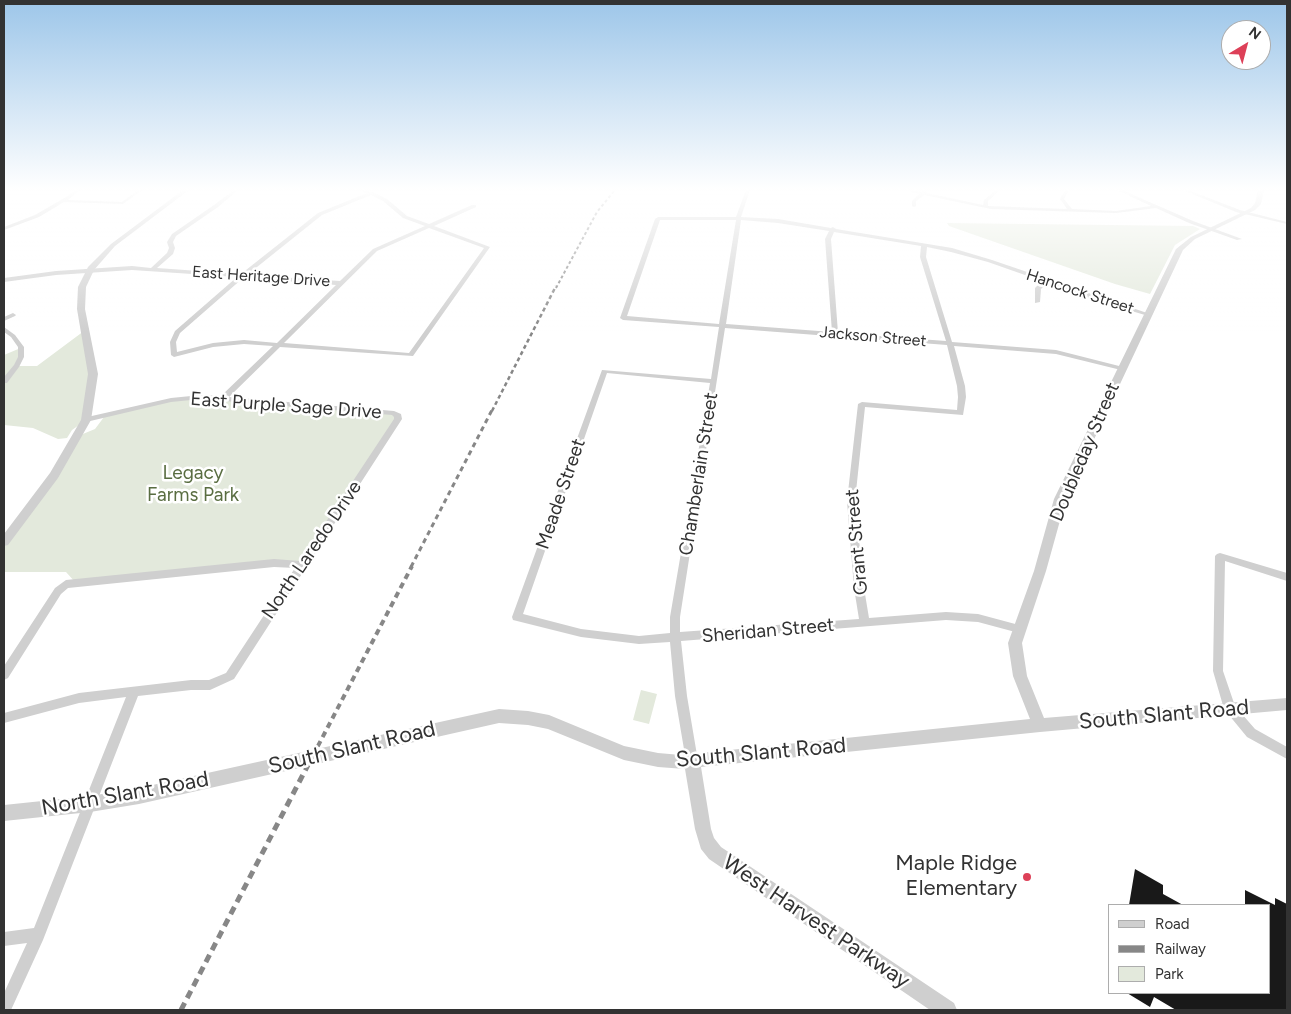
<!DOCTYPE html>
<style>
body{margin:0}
#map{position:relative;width:1291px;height:1014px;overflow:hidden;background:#fff;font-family:Figtree,sans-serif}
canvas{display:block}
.frame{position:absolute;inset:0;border:5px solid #323232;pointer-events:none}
.legend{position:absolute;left:1108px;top:904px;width:162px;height:90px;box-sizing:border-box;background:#fff;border:1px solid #adadad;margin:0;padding:6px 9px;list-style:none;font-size:15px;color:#323232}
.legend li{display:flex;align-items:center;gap:10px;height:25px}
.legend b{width:25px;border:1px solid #adadad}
.north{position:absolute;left:1221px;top:20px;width:50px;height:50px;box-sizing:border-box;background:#fff;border:1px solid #adadad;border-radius:50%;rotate:37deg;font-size:14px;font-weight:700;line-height:20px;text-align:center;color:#323232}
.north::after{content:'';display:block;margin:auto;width:18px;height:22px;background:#dd4058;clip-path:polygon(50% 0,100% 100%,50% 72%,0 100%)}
</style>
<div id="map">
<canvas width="1291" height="1014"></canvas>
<div class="frame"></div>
<ul class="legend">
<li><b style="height:6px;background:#cfcfcf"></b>Road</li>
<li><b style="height:6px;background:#878787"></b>Railway</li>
<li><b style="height:14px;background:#e3e9dc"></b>Park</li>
</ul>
<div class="north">N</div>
</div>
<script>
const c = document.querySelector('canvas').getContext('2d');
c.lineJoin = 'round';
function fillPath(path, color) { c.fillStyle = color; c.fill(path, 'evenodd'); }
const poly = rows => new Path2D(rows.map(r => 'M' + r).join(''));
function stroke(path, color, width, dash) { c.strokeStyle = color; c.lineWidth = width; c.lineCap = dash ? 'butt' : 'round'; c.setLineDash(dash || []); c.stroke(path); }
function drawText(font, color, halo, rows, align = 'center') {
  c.font = font + ' Figtree,sans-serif'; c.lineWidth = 5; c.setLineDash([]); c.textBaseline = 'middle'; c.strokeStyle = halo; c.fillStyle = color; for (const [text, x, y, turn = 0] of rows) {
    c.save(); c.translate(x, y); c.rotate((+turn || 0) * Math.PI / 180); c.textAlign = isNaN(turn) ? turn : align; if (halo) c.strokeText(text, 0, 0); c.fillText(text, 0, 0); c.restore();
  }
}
fillPath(poly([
 [947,223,1193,226,1200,229,1175,245,1150,294,1115,284,949,226],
 [84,331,91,361,86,420,72,430,67,438,58,439,33,428,4,425,4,355,23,347,17,366,37,366],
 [186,397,394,413,398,416,301,565,274,563,75,582,66,572,4,572,4,542,54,475,78,436,95,429,104,417],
 [641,690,657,694,649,724,633,720]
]), '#e3e9dc');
fillPath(poly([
 [1135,869,1163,885,1163,894,1183,905,1129,905],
 [1245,890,1275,905,1275,898,1287,904,1287,1010,1176,1010,1154,997,1150,1007,1127,993,1270,993,1270,905,1245,905]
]), '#191919');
fillPath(poly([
 [76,190,80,190,68,200,122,202,138,190,142,190,123,204,64,202,39,217,4,230,4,227,35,215,66,197,76,190],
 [234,190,238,190,218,207,176,236,173,242,175,248,173,254,157,268,241,274,318,213,367,193,359,190,373,192,387,199,407,216,429,224,472,205,476,205,476,207,434,226,490,247,413,356,280,347,229,397,394,411,401,414,402,419,234,679,210,690,191,690,138,696,43,940,11,1010,4,1010,4,993,27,943,4,946,4,932,34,928,126,697,79,703,4,723,4,713,79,693,191,680,209,680,226,673,295,568,274,567,68,588,61,594,8,678,4,680,4,666,55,588,66,580,274,559,300,561,394,419,394,417,392,415,201,399,171,402,86,422,83,422,82,420,83,418,171,398,201,395,221,396,273,346,244,344,213,347,174,357,171,355,170,342,175,331,237,277,132,270,56,275,4,282,4,278,56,271,132,266,151,268,167,253,169,248,167,242,172,234,214,205,234,190],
 [371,195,383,201,403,218,425,226,373,249,340,281,247,275,322,215,371,195],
 [429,228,484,248,409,353,284,343,377,251,429,228],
 [243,278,336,285,277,343,244,340,213,343,177,352,176,342,180,333,243,278],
 [746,190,750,190,741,217,778,219,831,228,833,227,836,229,952,248,992,260,1150,314,1145,315,1098,301,1047,283,1041,289,1040,302,1035,303,1035,288,1042,281,988,262,951,252,927,247,926,257,952,342,1056,350,1123,367,1124,368,1121,370,1056,354,954,346,965,386,966,397,963,415,865,407,855,501,864,588,869,618,946,612,978,614,1019,625,1023,626,1024,629,1023,632,1019,633,978,622,946,620,681,641,687,696,698,761,696,765,692,767,688,765,686,761,675,696,670,642,639,644,581,637,513,620,512,617,602,370,711,379,719,327,623,320,620,318,655,219,658,217,736,217,746,190],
 [660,220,736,220,719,324,627,316,660,220],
 [741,220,778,223,829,231,825,239,832,332,726,324,741,220],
 [834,232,921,246,920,257,946,341,838,333,831,239,834,232],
 [725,328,947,345,957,386,958,397,957,410,862,402,858,404,847,501,854,588,859,619,680,632,680,617,725,328],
 [607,373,710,383,670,617,670,633,639,636,581,629,523,614,607,373],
 [903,190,910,190,922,192,925,191,927,192,927,193,983,205,984,200,996,190,1000,190,988,201,988,206,1067,209,1060,199,1065,190,1069,190,1064,199,1072,209,1116,211,1151,206,1117,190,1122,190,1193,221,1242,239,1237,240,1189,223,1156,208,1116,213,991,209,924,195,916,201,916,206,914,207,912,206,912,201,919,194,903,190],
 [1183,190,1188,190,1240,210,1287,222,1287,224,1236,212,1183,190],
 [13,313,16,315,15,316,4,321,4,317,13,313],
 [4,327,15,335,24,347,24,357,19,367,7,383,4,383,4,377,14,365,18,357,18,347,11,337,4,332,4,327],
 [1220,553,1287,573,1287,581,1225,561,1223,671,1235,706,1255,729,1287,747,1287,759,1247,737,1224,709,1213,671,1215,556,1217,554,1220,553]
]), '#cfcfcf');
fillPath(poly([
 [183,190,189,190,115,246,94,270,86,287,85,309,98,374,91,420,58,478,8,545,4,546,4,534,50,473,81,420,88,374,77,309,78,287,88,267,111,244,183,190],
 [1258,190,1264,190,1261,204,1255,210,1195,239,1183,250,1066,499,1046,571,1022,643,1027,676,1044,718,1287,698,1287,710,1040,732,701,767,711,829,714,838,721,847,954,1003,957,1010,930,1010,709,859,701,849,695,829,685,769,658,767,624,760,548,729,528,725,499,723,139,804,90,812,4,821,4,805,90,796,139,788,499,709,528,711,549,715,624,746,658,753,681,755,1030,719,1013,676,1008,643,1034,571,1054,499,1176,249,1191,237,1251,208,1255,203,1258,190]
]), '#cfcfcf');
stroke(poly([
 [556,288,597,212,615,190]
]), '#878787', 2, [3, 2.5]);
stroke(poly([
 [492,411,556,286]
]), '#878787', 2.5, [4, 3]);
stroke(poly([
 [411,567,492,410]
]), '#878787', 3, [5, 4]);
stroke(poly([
 [308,765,412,566]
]), '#878787', 4, [6, 4.5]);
stroke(poly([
 [181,1010,309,763]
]), '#878787', 5, [8, 5.5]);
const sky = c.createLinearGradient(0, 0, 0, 332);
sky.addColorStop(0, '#9dc6e9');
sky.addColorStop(0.57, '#fff');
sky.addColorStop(1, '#ffffff00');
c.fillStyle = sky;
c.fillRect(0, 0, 1291, 332);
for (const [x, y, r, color] of [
 [1027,877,5,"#dd4058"]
]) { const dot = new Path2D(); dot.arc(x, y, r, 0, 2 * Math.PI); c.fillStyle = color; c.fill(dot); stroke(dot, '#fff', 2); }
drawText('16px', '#323232', '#fff', [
 ["East Heritage Drive",261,277,4],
 ["Hancock Street",1080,292,18],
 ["Jackson Street",873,337,5]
]);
drawText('19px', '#323232', '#fff', [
 ["East Purple Sage Drive",286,406,4],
 ["Doubleday Street",1085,452,-67],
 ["Chamberlain Street",699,474,-81],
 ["Meade Street",561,494,-71],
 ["Grant Street",857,542,-95],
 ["North Laredo Drive",312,550,-56],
 ["Sheridan Street",768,631,-5]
]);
drawText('19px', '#596d41', '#fff', [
 ["Legacy",193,473],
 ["Farms Park",193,495]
]);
drawText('22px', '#323232', '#fff', [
 ["South Slant Road",1164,715,-5],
 ["South Slant Road",352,748,-13],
 ["South Slant Road",761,753,-5],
 ["North Slant Road",125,794,-10],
 ["West Harvest Parkway",816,922,34]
]);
drawText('22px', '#323232', '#fff', [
 ["Maple Ridge",1017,864],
 ["Elementary",1017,889]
], 'right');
</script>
